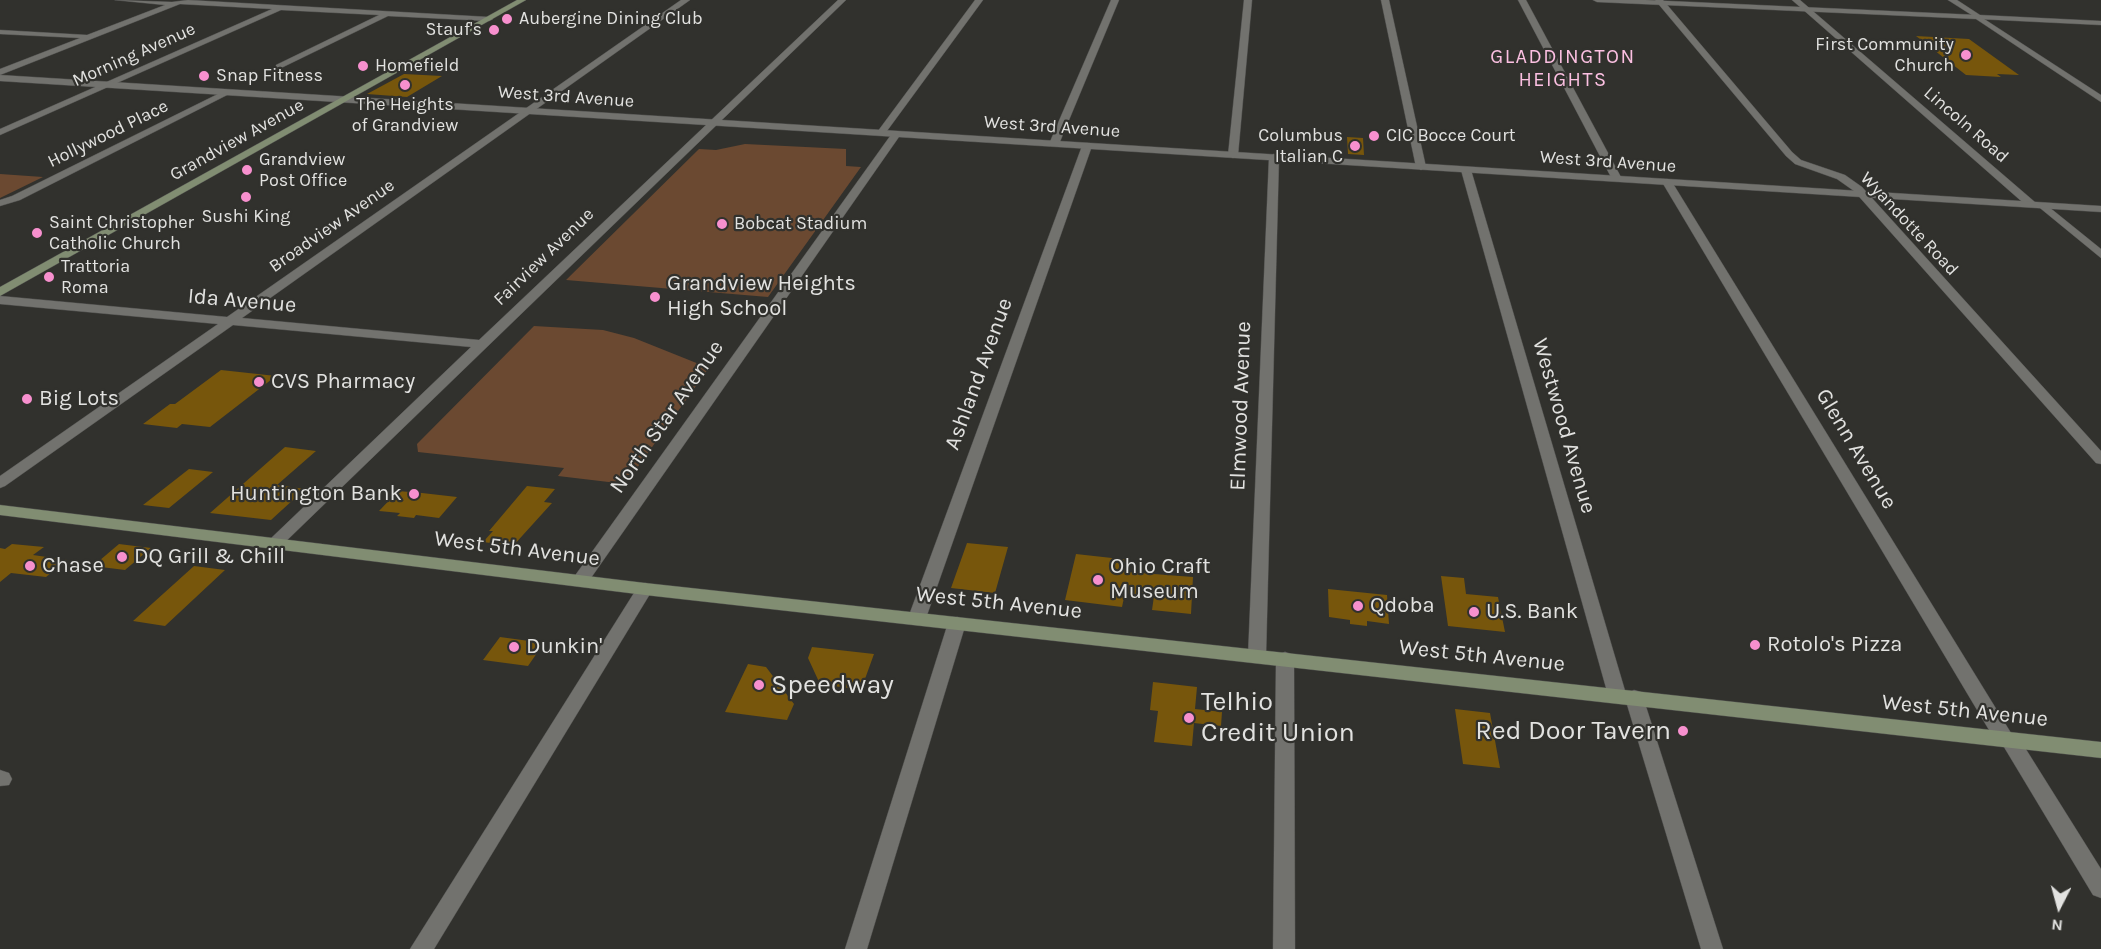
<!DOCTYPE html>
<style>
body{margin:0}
#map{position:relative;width:2101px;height:949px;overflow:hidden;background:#31312d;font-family:Karla,sans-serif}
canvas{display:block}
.north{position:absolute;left:2029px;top:877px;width:60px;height:60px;-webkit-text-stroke:4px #31312d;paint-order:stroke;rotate:186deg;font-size:16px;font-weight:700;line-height:24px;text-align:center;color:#e2e2e0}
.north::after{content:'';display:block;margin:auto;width:21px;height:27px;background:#e2e2e0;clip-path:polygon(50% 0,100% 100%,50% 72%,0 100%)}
</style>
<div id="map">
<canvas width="2101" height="949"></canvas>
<div class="north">N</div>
</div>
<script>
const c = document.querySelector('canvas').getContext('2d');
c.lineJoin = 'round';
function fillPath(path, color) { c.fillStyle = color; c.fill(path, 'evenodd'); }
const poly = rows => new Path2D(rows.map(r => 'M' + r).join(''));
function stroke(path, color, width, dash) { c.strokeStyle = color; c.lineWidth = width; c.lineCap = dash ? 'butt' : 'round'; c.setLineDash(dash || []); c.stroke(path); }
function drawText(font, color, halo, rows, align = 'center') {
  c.font = font + ' Karla,sans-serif'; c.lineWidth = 4.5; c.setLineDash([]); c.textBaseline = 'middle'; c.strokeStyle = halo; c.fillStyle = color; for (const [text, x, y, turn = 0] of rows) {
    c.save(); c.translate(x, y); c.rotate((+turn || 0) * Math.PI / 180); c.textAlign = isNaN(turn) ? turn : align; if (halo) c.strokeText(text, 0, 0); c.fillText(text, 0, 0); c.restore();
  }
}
fillPath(poly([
 [745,144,846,149,846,166,861,167,768,297,566,280,699,149,716,150],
 [0,174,43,177,0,198],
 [534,326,603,330,634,338,709,368,632,475,623,475,617,483,558,476,564,468,418,452,417,444]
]), '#6b4931');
fillPath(poly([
 [1916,36,1969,39,2019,75,1997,74,2001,77,1966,75],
 [404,74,442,76,407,97,367,94],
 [1347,137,1363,138,1364,155,1348,154],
 [221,370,276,376,210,427,182,424,177,428,143,424,170,404,175,404],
 [285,447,316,451,277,485,305,489,271,520,210,513],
 [189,469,213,472,169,508,143,505],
 [527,486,555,489,544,502,552,503,513,546,483,542,493,531,489,531],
 [398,491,422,493,457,497,439,518,416,515,414,518,397,516,400,513,379,511],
 [967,543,1008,547,995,593,951,588],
 [12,544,44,547,33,555,67,560,46,577,11,573,0,582,0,548,5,549],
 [119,544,151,548,125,570,93,566],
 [1076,554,1130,560,1128,572,1193,577,1191,614,1152,610,1154,596,1125,593,1122,607,1065,600],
 [194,566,225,570,165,626,133,621],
 [1441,576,1464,578,1466,594,1498,597,1505,632,1448,626],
 [1328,589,1387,595,1389,624,1367,621,1367,626,1350,624,1350,620,1329,617],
 [500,637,544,643,528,666,483,660],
 [812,647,874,654,861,690,820,684,808,658],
 [748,664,766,667,794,704,787,720,725,712],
 [1153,682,1197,687,1195,709,1222,712,1221,726,1194,723,1192,746,1154,742,1158,711,1150,710],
 [1455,709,1490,713,1500,768,1463,764]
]), '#77560c');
const minor = poly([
 [115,0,172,2,188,0,489,17,493,19,489,21,388,16,279,69,276,69,276,65,379,15,281,10,0,135,0,129,272,9,180,4,0,75,0,69,80,38,0,34,0,30,87,35,165,5,115,0],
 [681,0,690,0,242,318,479,340,838,0,846,0,280,547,268,547,266,543,471,347,233,325,5,486,0,488,0,476,218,324,0,304,0,296,227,317,681,0],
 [975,0,983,0,884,135,878,135,878,131,975,0],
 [1111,0,1119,0,1059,144,1051,146,1049,144,1111,0],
 [1244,0,1252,0,1238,155,1233,158,1228,155,1244,0],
 [1381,0,1389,0,1426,167,1421,170,1416,167,1381,0],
 [1518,0,1526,0,1622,179,1621,181,1612,179,1518,0],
 [1655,0,1663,0,1792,152,1801,160,1845,175,1862,187,2101,451,2101,464,2096,463,1854,191,1837,179,1795,164,1786,156,1655,0],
 [1792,0,1800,0,2036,203,2036,207,2028,207,1792,0],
 [1948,0,1957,0,1980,15,2101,21,2101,25,1978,19,1948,0],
 [226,90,233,92,20,200,0,206,0,200,12,196,226,90],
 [893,132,901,134,586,585,574,585,572,581,574,577,893,132],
 [1087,143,1092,146,926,618,923,622,917,624,911,622,908,618,1082,146,1087,143],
 [1274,154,1279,157,1266,656,1263,661,1257,662,1251,661,1248,656,1269,157,1274,154],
 [1466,167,1471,170,1626,694,1634,690,1641,692,1643,697,1723,949,1701,949,1625,698,1617,702,1610,700,1608,695,1461,170,1466,167],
 [1667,179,1672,182,2011,733,2017,735,2101,869,2101,898,2093,895,2004,747,1998,745,1662,182,1667,179],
 [2044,203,2101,249,2101,258,2040,208,2039,206,2044,203],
 [957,617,963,619,966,623,867,949,845,949,948,623,951,619,957,617],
 [1285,652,1291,654,1294,659,1295,949,1273,949,1276,659,1279,654,1285,652],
 [0,770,9,773,12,779,9,785,0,786,0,770]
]);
const tertiary = poly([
 [1593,0,1646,0,1978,15,2101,95,2101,102,1976,19,1597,2,1593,0],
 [0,75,2101,206,2101,212,0,81,0,75],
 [645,583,651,585,653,589,434,949,410,949,639,585,645,583]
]);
const secondary = poly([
 [517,0,526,0,0,296,0,287,517,0],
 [0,505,645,583,2101,742,2101,758,645,595,0,515,0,505]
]);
stroke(minor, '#4d4d4b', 1);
stroke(tertiary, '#4d4d4b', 1);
stroke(secondary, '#4d4d4b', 1);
fillPath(minor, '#72726e');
fillPath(tertiary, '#72726e');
fillPath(secondary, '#818d72');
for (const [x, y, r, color] of [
 [507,19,6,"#f790ce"],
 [494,30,6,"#f790ce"],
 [1966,55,6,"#f790ce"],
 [363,66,6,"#f790ce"],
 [204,76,6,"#f790ce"],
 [405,85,6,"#f790ce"],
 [1374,136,6,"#f790ce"],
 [1355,146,6,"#f790ce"],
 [247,170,6,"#f790ce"],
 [246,197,6,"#f790ce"],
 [722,224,6,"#f790ce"],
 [37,233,6,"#f790ce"],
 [49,277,6,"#f790ce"],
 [655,297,6,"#f790ce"],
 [259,382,6,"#f790ce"],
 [27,399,6,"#f790ce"],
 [414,494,6,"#f790ce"],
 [122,557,6,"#f790ce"],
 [30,566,6,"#f790ce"],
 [1098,580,6,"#f790ce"],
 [1358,606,6,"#f790ce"],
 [1474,612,6,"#f790ce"],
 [1755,645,6,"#f790ce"],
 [514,647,6,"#f790ce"],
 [759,685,6,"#f790ce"],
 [1189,718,6,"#f790ce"],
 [1683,731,6,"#f790ce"]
]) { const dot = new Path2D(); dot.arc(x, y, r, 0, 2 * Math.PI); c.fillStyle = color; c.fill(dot); stroke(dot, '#31312d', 2); }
drawText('18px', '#e2e2e0', '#31312d', [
 ["Aubergine Dining Club",519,19],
 ["Stauf's",482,30,"right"],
 ["First Community",1954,45,"right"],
 ["Church",1954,66,"right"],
 ["Homefield",375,66],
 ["Snap Fitness",216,76],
 ["The Heights",405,105,"center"],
 ["of Grandview",405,126,"center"],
 ["Columbus",1343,136,"right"],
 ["Italian C",1343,157,"right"],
 ["CIC Bocce Court",1386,136],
 ["Grandview",259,160],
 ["Post Office",259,181],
 ["Sushi King",246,217,"center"],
 ["Saint Christopher",49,223],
 ["Catholic Church",49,244],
 ["Bobcat Stadium",734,224],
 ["Trattoria",61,267],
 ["Roma",61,288]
], 'left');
drawText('18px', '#e2e2e0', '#31312d', [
 ["Morning Avenue",134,55,-24],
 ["West 3rd Avenue",566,97,4],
 ["Lincoln Road",1966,125,41],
 ["West 3rd Avenue",1052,127,4],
 ["Hollywood Place",108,134,-26],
 ["Grandview Avenue",237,140,-29],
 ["West 3rd Avenue",1608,162,4],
 ["Wyandotte Road",1909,224,47],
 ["Broadview Avenue",332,226,-35],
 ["Fairview Avenue",544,257,-44]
]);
c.letterSpacing = '1.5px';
drawText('20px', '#fcc0e2', '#31312d', [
 ["GLADDINGTON",1563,57],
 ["HEIGHTS",1563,80]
]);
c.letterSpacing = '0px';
drawText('22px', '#e2e2e0', '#31312d', [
 ["Grandview Heights",667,284],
 ["High School",667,309],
 ["CVS Pharmacy",271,382],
 ["Big Lots",39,399],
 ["Huntington Bank",402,494,"right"],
 ["DQ Grill & Chill",134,557],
 ["Chase",42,566],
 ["Ohio Craft",1110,567],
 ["Museum",1110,592],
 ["Qdoba",1370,606],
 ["U.S. Bank",1486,612],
 ["Rotolo's Pizza",1767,645],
 ["Dunkin'",526,647]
], 'left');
drawText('22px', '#e2e2e0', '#31312d', [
 ["Ida Avenue",242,301,5],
 ["Ashland Avenue",979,374,-70],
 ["Elmwood Avenue",1241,406,-88],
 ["North Star Avenue",667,417,-55],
 ["Westwood Avenue",1564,426,74],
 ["Glenn Avenue",1856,449,59],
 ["West 5th Avenue",517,549,7],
 ["West 5th Avenue",999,603,6],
 ["West 5th Avenue",1482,656,6],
 ["West 5th Avenue",1965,711,6]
]);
drawText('27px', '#e2e2e0', '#31312d', [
 ["Speedway",771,685],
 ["Telhio",1201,702],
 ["Credit Union",1201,733],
 ["Red Door Tavern",1671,731,"right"]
], 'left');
</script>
